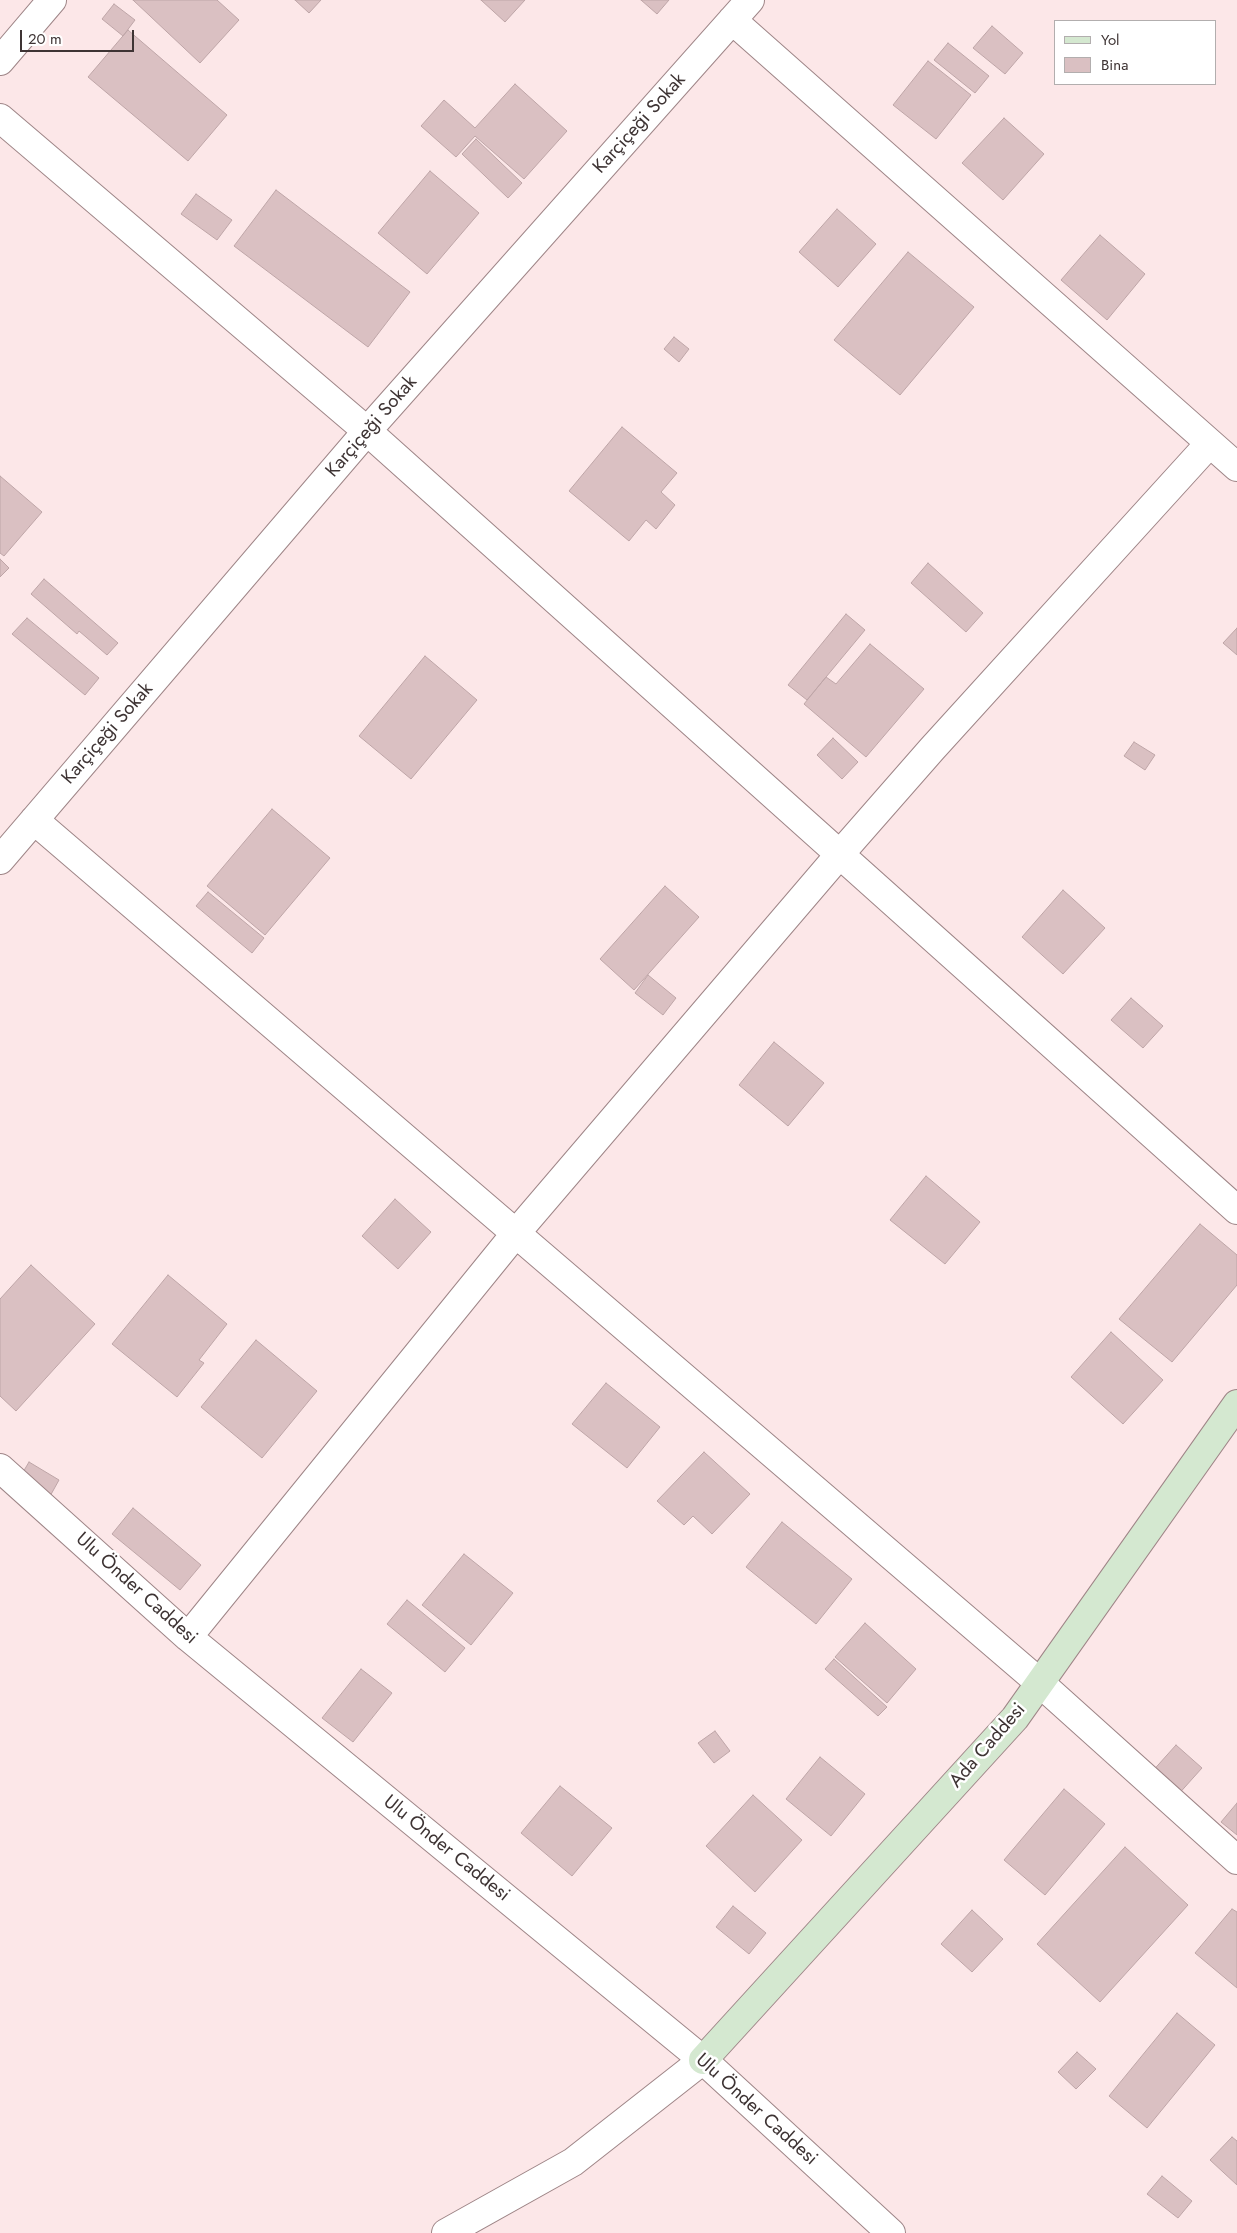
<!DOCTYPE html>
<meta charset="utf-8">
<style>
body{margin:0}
#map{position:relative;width:1237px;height:2233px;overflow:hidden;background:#fce7e8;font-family:Jost,sans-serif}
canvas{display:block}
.legend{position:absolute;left:1054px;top:20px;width:162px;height:65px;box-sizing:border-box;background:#fff;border:1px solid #b2aeae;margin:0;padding:6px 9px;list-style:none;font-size:15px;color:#3e3434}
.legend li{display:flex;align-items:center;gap:10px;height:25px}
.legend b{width:25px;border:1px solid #b2aeae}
.scale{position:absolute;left:20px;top:30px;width:114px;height:22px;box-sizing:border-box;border:2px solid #3e3434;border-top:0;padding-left:6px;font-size:15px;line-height:18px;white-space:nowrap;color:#3e3434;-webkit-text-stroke:4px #fff;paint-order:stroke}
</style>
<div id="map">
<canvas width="1237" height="2233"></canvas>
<ul class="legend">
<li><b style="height:6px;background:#d4e8d0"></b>Yol</li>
<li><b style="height:14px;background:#dac0c2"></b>Bina</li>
</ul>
<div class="scale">20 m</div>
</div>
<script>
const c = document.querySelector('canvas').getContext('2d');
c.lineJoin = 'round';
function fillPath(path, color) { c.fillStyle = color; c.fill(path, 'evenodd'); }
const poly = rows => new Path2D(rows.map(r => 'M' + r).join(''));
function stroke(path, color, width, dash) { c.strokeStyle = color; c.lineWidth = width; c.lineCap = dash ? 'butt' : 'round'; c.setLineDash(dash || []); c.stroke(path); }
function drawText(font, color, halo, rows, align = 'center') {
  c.font = font + ' Jost,sans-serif'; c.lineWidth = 5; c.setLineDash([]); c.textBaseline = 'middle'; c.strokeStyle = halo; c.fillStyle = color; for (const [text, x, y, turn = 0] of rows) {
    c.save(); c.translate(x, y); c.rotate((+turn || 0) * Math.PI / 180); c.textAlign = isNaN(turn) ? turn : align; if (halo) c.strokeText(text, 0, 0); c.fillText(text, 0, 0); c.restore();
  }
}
const building = poly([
 [133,0,217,0,239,20,200,63,133,0],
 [295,0,321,0,309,13,295,0],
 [481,0,525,0,505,22,481,0],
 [641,0,669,0,657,14,641,0],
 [114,4,135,20,123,36,102,19,114,4],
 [992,26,1023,53,1005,74,973,48,992,26],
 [128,30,227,115,188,161,88,77,128,30],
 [948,43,989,76,975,93,934,60,948,43],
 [928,61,971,95,936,139,893,105,928,61],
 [515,84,567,131,524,179,475,136,456,157,421,126,444,100,475,128,515,84],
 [1004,118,1044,154,1003,200,962,163,1004,118],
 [476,139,522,183,508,198,462,154,476,139],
 [430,171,479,213,427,274,378,233,430,171],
 [276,190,410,292,368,347,234,246,276,190],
 [196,194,232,220,217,240,181,214,196,194],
 [837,209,876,244,838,287,799,252,837,209],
 [1100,235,1145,274,1107,320,1061,280,1100,235],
 [908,252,974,307,900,395,834,340,908,252],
 [674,337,689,349,679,362,664,349,674,337],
 [622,427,677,473,661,492,675,505,656,529,646,520,629,541,569,491,622,427],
 [0,476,42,512,4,556,0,553,0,476],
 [0,559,9,568,0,577,0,559],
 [928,563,983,613,966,632,911,583,928,563],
 [44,579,118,643,107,655,79,631,77,634,31,594,44,579],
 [846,614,865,630,807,700,788,685,846,614],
 [27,618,99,678,85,695,12,634,27,618],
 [1237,628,1237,655,1223,643,1237,628],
 [870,644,924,689,866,757,804,704,826,677,836,684,870,644],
 [425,656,477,700,411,779,359,736,425,656],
 [833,738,858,762,842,779,817,755,833,738],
 [1134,742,1155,755,1145,770,1124,756,1134,742],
 [272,809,330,858,265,935,207,886,272,809],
 [665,886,699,917,634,990,600,959,665,886],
 [1063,890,1105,928,1063,974,1022,937,1063,890],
 [208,892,264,938,252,953,196,906,208,892],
 [648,975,676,998,663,1015,635,993,648,975],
 [1131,998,1163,1026,1143,1048,1111,1020,1131,998],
 [774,1042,824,1083,788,1126,739,1085,774,1042],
 [926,1176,980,1222,945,1264,890,1220,926,1176],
 [395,1199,431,1232,398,1269,362,1236,395,1199],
 [1200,1224,1237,1255,1237,1285,1172,1362,1119,1319,1200,1224],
 [31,1265,95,1324,16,1411,0,1396,0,1299,31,1265],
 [168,1275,227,1324,199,1360,204,1363,177,1397,112,1344,168,1275],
 [1111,1332,1163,1380,1123,1424,1071,1377,1111,1332],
 [256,1340,317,1391,262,1458,201,1407,256,1340],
 [606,1383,660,1427,627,1468,572,1424,606,1383],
 [704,1452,750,1494,712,1534,693,1516,684,1525,657,1501,704,1452],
 [29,1462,59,1480,49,1498,19,1479,29,1462],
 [133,1508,201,1565,180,1590,112,1534,133,1508],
 [782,1522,852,1579,816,1624,746,1567,782,1522],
 [464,1554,513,1593,471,1645,422,1605,464,1554],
 [407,1600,465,1648,445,1672,387,1624,407,1600],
 [865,1623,916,1669,887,1703,835,1657,865,1623],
 [834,1659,887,1707,878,1716,825,1669,834,1659],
 [361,1669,392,1693,353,1742,322,1718,361,1669],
 [715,1731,730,1751,714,1763,698,1743,715,1731],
 [1176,1745,1202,1768,1176,1797,1150,1774,1176,1745],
 [820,1757,865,1794,831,1836,786,1799,820,1757],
 [560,1786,612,1828,572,1876,521,1833,560,1786],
 [1064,1789,1105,1824,1045,1895,1004,1860,1064,1789],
 [753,1795,802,1840,755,1892,706,1846,753,1795],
 [1237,1803,1237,1835,1221,1822,1237,1803],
 [1125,1847,1188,1905,1100,2002,1037,1944,1125,1847],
 [733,1906,766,1933,749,1954,716,1927,733,1906],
 [1232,1909,1237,1912,1237,1988,1195,1953,1232,1909],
 [972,1910,1003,1939,972,1972,941,1944,972,1910],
 [1177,2013,1215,2045,1147,2128,1109,2096,1177,2013],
 [1077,2052,1096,2069,1076,2089,1058,2072,1077,2052],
 [1232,2137,1237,2141,1237,2185,1210,2160,1232,2137],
 [1162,2176,1192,2201,1178,2218,1147,2194,1162,2176]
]);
fillPath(building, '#dac0c2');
stroke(building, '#bea5a7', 1);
const street = poly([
 [732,20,1237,467],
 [0,61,52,0],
 [0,118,367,431,1237,1210],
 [34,820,1040,1683,1237,1860],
 [0,860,367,431,750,0],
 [0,1468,188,1637,703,2060,891,2233],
 [188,1637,516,1233,840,854,932,749,1210,443],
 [446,2233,573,2162,703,2060]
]);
const secondary = poly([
 [703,2060,1015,1718,1237,1404]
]);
stroke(street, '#9e8587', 30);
stroke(secondary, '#9e8587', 30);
stroke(street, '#fff', 28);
stroke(secondary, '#d4e8d0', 28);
drawText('19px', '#3e3434', '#fff', [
 ["Karçiçeği Sokak",640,124,-48],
 ["Karçiçeği Sokak",372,427,-49],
 ["Karçiçeği Sokak",108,734,-49],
 ["Ulu Önder Caddesi",136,1589,42],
 ["Ada Caddesi",988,1746,-49],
 ["Ulu Önder Caddesi",446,1849,39],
 ["Ulu Önder Caddesi",756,2110,42]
]);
</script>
